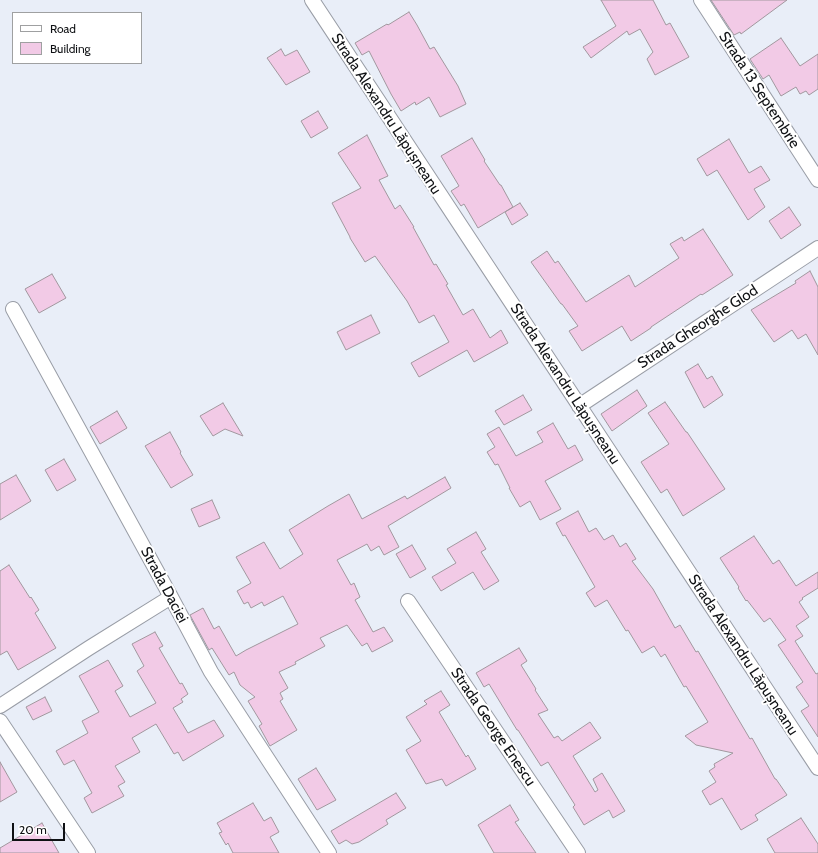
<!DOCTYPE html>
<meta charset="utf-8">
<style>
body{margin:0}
#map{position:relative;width:818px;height:853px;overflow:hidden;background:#e9eef8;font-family:Cabin,sans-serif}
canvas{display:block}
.legend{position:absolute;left:12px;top:12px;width:130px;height:52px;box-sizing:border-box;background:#fff;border:1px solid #9fa0a1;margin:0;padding:5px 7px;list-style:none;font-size:12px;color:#0f1114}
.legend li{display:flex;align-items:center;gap:8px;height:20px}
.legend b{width:20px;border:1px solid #9fa0a1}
.scale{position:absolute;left:12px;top:823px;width:53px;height:18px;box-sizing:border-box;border:2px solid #0f1114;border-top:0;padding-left:5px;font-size:12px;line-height:14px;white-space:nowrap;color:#0f1114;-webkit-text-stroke:3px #fff;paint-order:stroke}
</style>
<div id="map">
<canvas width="818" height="853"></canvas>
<ul class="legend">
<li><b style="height:5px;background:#fff"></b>Road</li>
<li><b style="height:11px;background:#f2cae6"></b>Building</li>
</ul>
<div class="scale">20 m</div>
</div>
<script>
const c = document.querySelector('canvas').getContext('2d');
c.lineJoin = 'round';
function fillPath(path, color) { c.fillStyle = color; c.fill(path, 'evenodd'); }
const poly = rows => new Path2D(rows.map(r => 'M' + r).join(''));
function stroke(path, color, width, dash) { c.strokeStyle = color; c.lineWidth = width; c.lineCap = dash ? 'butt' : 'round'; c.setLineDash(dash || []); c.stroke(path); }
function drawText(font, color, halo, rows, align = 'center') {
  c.font = font + ' Cabin,sans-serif'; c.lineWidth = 4; c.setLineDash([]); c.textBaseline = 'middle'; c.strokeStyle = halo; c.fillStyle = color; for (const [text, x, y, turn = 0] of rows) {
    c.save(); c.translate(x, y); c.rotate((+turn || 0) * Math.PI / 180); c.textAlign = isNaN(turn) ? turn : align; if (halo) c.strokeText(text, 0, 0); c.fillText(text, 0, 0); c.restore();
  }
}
const building = poly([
 [601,0,653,0,666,25,670,23,689,57,655,75,647,59,653,52,640,29,629,35,627,31,591,58,583,47,616,26,601,0],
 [711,0,787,0,741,34,740,32,734,35,711,0],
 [409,12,417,25,430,49,434,47,458,86,466,104,440,117,429,97,416,105,415,102,401,111,391,94,369,51,362,55,355,43,387,24,388,25,409,12],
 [781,38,800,66,818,54,818,89,809,95,806,91,800,94,796,87,781,96,769,75,763,79,750,59,781,38],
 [281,49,285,56,297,50,310,72,286,85,267,58,281,49],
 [318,111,328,128,311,138,301,121,318,111],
 [367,135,388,176,379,180,395,209,400,205,414,227,413,227,434,265,436,264,448,284,446,285,463,315,473,309,490,338,501,330,508,343,474,362,467,350,419,377,411,363,449,342,434,315,419,323,407,301,375,256,365,262,350,238,350,237,332,203,361,188,338,153,367,135],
 [472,138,485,160,484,161,500,185,501,185,513,207,478,228,464,204,461,206,451,191,459,186,441,156,472,138],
 [729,139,749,173,761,166,770,180,754,189,765,207,748,220,717,170,707,176,697,159,729,139],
 [520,203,528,215,512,225,505,212,520,203],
 [789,207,801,225,781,239,769,221,789,207],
 [703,229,733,275,702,295,701,294,651,327,651,328,631,341,622,326,582,351,569,331,578,326,562,304,561,304,531,262,547,251,555,263,558,261,586,302,629,275,635,287,679,258,670,244,682,237,684,241,703,229],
 [810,271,818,287,818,355,806,334,798,339,792,330,774,342,751,310,796,283,795,281,810,271],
 [52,274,66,298,39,313,25,289,52,274],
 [371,315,380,333,346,350,337,332,371,315],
 [698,364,707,379,712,376,723,395,704,408,685,372,698,364],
 [637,390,647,406,612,431,601,414,637,390],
 [523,395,532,410,504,425,495,411,523,395],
 [665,402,686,432,687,432,725,489,683,516,667,489,661,493,641,462,669,444,648,413,665,402],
 [223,403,243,436,225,429,213,436,200,416,223,403],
 [117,411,127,428,100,444,90,427,117,411],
 [553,423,568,449,575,445,583,460,545,481,561,509,540,520,530,501,520,507,509,488,510,488,498,464,495,465,487,452,495,447,487,434,499,427,516,456,543,442,537,432,553,423],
 [170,432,181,452,180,453,193,475,171,488,145,446,170,432],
 [64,459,76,480,57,491,45,470,64,459],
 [16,475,31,501,0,520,0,484,16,475],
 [445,477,451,488,388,526,399,547,384,555,379,546,371,551,367,544,337,560,351,585,354,583,360,597,355,600,373,632,384,627,393,641,372,652,367,643,362,646,347,625,320,638,325,646,295,662,296,664,279,672,288,688,280,693,283,699,280,701,297,730,270,746,259,726,262,724,248,701,255,697,240,685,234,672,229,675,212,648,209,650,190,615,203,608,214,629,219,626,236,656,246,650,298,624,283,596,264,606,262,602,251,608,248,602,244,604,237,591,251,583,236,557,264,542,280,569,303,554,289,530,328,506,349,494,362,519,405,496,407,499,445,477],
 [212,500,220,518,199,527,191,509,212,500],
 [578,511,589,532,596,528,604,540,613,535,620,547,626,543,636,559,632,561,653,589,675,628,680,625,696,652,698,651,750,739,752,738,775,779,776,779,787,795,755,815,758,820,741,830,722,798,710,805,702,791,716,782,709,771,715,767,714,764,733,753,696,745,685,736,708,722,686,686,684,687,665,654,661,657,654,646,642,653,628,630,626,631,607,600,595,607,586,593,595,587,565,535,563,536,556,523,578,511],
 [476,532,486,549,481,552,499,581,484,590,473,572,441,591,432,577,456,563,447,549,476,532],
 [754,536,773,564,779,560,796,586,818,572,818,588,802,598,803,599,799,602,809,617,796,626,803,636,795,641,816,674,818,673,818,737,801,711,809,706,796,687,803,682,778,645,786,640,770,618,764,622,747,600,746,601,738,588,739,587,720,558,754,536],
 [412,545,426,569,410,578,396,554,412,545],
 [9,565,30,598,31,597,39,610,35,613,56,648,18,670,7,651,0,655,0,571,9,565],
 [155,632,163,646,159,648,180,684,182,683,188,694,181,699,183,702,173,708,188,733,214,720,224,736,183,761,178,752,174,754,156,724,132,738,140,752,115,766,125,782,118,786,124,796,92,813,84,798,92,793,74,760,64,765,56,751,88,733,82,721,99,712,79,676,108,660,123,686,115,691,130,717,156,703,137,671,144,666,132,644,155,632],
 [519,648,527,661,521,665,536,689,535,690,548,710,538,714,554,738,558,736,562,741,590,722,601,738,573,756,595,792,598,790,593,779,602,773,625,811,613,818,609,810,584,825,573,807,575,805,548,762,541,766,518,730,517,730,489,684,484,687,476,673,519,648],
 [441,691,450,705,439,712,466,757,468,755,476,769,446,786,442,779,426,784,406,750,421,741,406,717,427,704,424,701,441,691],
 [45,697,52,711,33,720,26,707,45,697],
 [0,762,17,792,0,802,0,762],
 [316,768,336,800,317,810,298,779,316,768],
 [396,793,406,808,386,820,388,824,359,842,352,844,346,840,339,844,331,831,396,793],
 [253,803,264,821,271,817,279,832,270,837,279,853,233,853,228,843,226,845,219,833,222,832,217,823,253,803],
 [510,805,519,820,515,822,536,853,494,853,478,825,510,805],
 [801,818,818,844,818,853,775,853,767,839,801,818],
 [42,823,59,853,0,853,0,848,42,823]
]);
fillPath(building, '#f2cae6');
stroke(building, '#a1979e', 1);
const minor = poly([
 [312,0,818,768],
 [701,0,818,180],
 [13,309,171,597,211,672,329,853],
 [579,406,818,248],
 [408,601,578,853],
 [0,706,89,648,171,597],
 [0,721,88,853]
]);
stroke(minor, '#999da6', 16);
stroke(minor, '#fff', 14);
drawText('15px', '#0f1114', '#fff', [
 ["Strada 13 Septembrie",759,90,57],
 ["Strada Alexandru Lăpușneanu",386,114,57],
 ["Strada Gheorghe Glod",698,327,-33],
 ["Strada Alexandru Lăpușneanu",565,384,57],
 ["Strada Daciei",164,585,62],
 ["Strada Alexandru Lăpușneanu",743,655,57],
 ["Strada George Enescu",493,727,56]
]);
</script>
